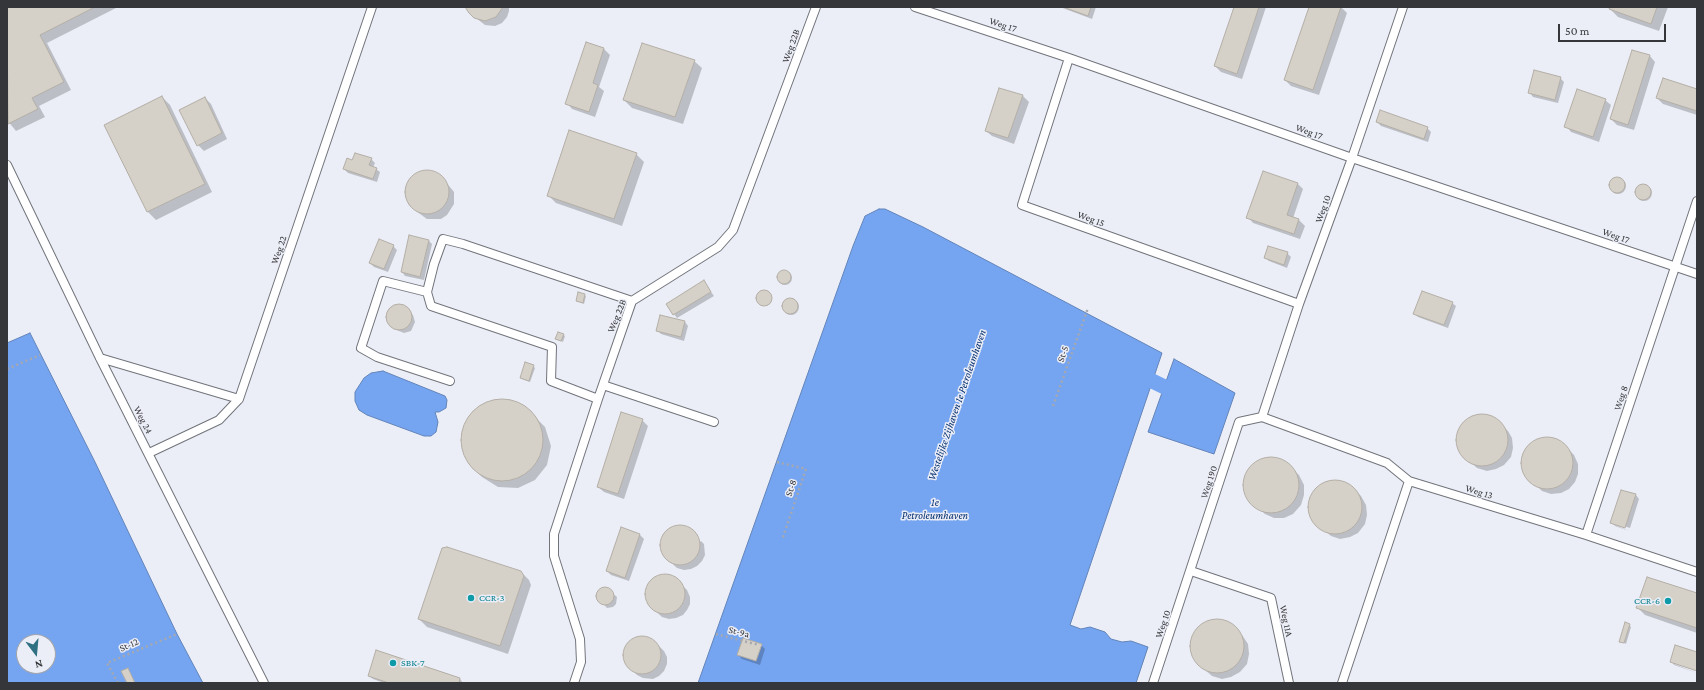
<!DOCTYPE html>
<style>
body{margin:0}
#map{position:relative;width:1704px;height:690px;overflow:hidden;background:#eceef7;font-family:"Crimson Pro",serif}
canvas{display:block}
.frame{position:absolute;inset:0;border:8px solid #343639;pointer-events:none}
.north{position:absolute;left:16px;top:634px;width:40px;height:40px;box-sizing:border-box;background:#eceef7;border:1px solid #a2a4ab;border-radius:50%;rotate:164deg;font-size:11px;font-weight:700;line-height:16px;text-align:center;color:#343639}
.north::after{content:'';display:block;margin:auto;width:14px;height:18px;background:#2f7183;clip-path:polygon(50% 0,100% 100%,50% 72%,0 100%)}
.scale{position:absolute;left:1558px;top:24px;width:108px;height:18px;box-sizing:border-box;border:2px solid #343639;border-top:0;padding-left:5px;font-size:12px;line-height:14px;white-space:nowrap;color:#343639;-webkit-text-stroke:3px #eceef7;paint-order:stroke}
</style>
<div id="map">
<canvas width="1704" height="690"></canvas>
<div class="frame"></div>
<div class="north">N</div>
<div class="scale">50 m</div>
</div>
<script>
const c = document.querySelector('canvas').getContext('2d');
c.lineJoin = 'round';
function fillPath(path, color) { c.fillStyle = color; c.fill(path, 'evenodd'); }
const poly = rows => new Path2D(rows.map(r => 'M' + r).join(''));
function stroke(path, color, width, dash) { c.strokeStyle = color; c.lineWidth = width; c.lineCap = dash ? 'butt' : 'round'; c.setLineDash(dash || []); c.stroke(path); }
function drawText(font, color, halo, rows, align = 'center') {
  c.font = font + ' "Crimson Pro",serif'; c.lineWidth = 3; c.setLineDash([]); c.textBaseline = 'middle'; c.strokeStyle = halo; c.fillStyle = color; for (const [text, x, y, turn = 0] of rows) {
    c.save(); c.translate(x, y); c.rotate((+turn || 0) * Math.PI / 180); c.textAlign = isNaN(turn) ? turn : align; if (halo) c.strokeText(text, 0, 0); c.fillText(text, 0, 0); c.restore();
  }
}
const water = poly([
 [879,209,885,209,923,227,1162,353,1070,625,1081,629,1090,627,1105,632,1111,639,1122,642,1131,641,1148,647,1136,683,698,683,853,246,865,216,879,209],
 [30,333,95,462,177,634,203,683,7,683,7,343,30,333],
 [24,642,48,642,48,666,24,666,24,642],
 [1174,359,1235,393,1214,454,1148,432,1174,359],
 [383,371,445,396,447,400,446,408,439,412,435,412,438,422,436,432,431,436,424,436,367,415,359,410,355,401,355,392,364,378,371,373,383,371]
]);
fillPath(water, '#75a5f0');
stroke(water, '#6284b9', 1);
fillPath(poly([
 [7,7,118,7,47,43,71,90,39,106,45,117,16,131,7,120],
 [467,7,509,7,509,11,507,17,502,23,495,26,485,25,472,15],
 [1060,7,1096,7,1092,19],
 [1235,7,1266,7,1242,79,1221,72,1215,66],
 [1310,7,1341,7,1347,13,1319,95,1291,86,1285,80],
 [1611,7,1668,7,1659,31,1618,17,1610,9],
 [587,43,604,49,610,55,599,87,604,91,595,117,572,109,567,103],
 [1650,56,1655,62,1634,130,1617,125,1611,119],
 [694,61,702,68,683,124,632,108,624,100],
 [1560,78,1564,82,1558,103,1533,97,1530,93],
 [1000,90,1023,96,1029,102,1014,144,992,136,986,131],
 [1697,90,1697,115,1663,104,1657,98],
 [162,97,170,105,212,192,156,220,148,212,105,125],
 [205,98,211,104,227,139,204,151,198,145],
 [1605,100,1611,105,1599,142,1571,132,1566,126],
 [1377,122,1427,128,1431,132,1428,142,1381,126],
 [636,154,644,162,622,226,556,203,548,195],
 [371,159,375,163,373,167,380,172,377,182,348,173,344,169,353,161],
 [422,171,436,173,441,176,454,192,454,204,447,215,441,219,427,219,416,211,409,205,406,198,405,191,410,178],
 '1610 186a8 8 0 1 1 16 0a8 8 0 1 1-16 0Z',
 [1297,183,1303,189,1293,218,1299,220,1305,226,1300,239,1253,223,1248,217],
 '1636 193a8 8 0 1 1 16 0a8 8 0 1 1-16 0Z',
 [429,241,432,244,424,280,405,276,402,272],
 [393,246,397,250,388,272,374,267,370,263],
 [1287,253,1291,257,1287,268,1269,261,1265,258],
 '778 278a7 7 0 1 1 14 0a7 7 0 1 1-14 0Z',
 [704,282,714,296,677,318,674,314],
 '758 299a7 7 0 1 1 14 0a7 7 0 1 1-14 0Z',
 [584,295,586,296,584,304,579,302,577,301],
 '783 307a8 8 0 1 1 16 0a8 8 0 1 1-16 0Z',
 [1452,303,1456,306,1448,328,1418,317,1415,314],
 [400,306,405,307,413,315,415,322,411,331,404,333,394,329,390,325,387,318,391,309],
 [661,316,685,322,688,326,684,341,661,334,657,330],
 [563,335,565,336,563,342,558,340],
 [533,366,535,368,530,382,522,379,521,378],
 [505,400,523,405,545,427,551,446,547,465,535,480,518,488,498,487,482,477,473,468,463,452,462,432,470,415,485,403],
 [1485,415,1494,418,1508,431,1512,438,1513,448,1511,457,1504,465,1496,469,1487,471,1477,468,1463,455,1458,447,1457,437,1460,428,1466,421,1475,416],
 [642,420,648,426,624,499,604,492,598,487],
 [1550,438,1560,441,1574,455,1578,464,1578,474,1575,482,1569,489,1561,493,1551,494,1542,491,1528,478,1524,470,1523,460,1526,451,1532,444,1541,439],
 [1265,459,1275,459,1285,462,1299,475,1304,485,1304,495,1301,505,1293,514,1284,518,1274,518,1265,514,1251,502,1246,492,1245,481,1249,471,1256,463],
 [1337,481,1347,483,1355,490,1361,496,1366,505,1367,515,1365,524,1358,533,1350,537,1340,539,1331,536,1315,523,1310,514,1310,503,1312,494,1319,486,1327,482],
 [1622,491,1636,495,1639,499,1630,528,1615,523,1615,525,1629,531,1615,526,1612,522],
 [680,526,687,528,693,532,700,542,701,541,704,544,705,555,702,561,697,566,691,569,684,570,677,568,665,557,662,550,661,543,663,536,667,531,673,527],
 [622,529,640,535,644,539,629,581,611,575,607,571],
 [521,572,529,580,531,585,508,654,427,627,419,619],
 [662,575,669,576,676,579,687,590,690,597,690,604,687,610,683,615,676,618,669,619,662,617,650,606,647,599,646,592,648,586,656,578],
 [607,589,617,597,616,604,613,607,607,608,598,598,598,594,600,590],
 [1697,595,1697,633,1645,615,1638,608],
 [1219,620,1227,622,1242,635,1248,644,1249,654,1247,664,1240,672,1231,677,1222,679,1212,676,1197,663,1192,655,1191,645,1193,635,1198,627,1207,622],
 [1629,625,1631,627,1626,644,1620,641],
 [640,637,647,637,653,640,664,651,667,657,667,664,664,671,659,676,653,679,643,678,637,675,626,663,624,656,625,650,628,644,633,639],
 [761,645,765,649,760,665,742,659,738,655],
 [1697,653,1697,670,1674,662,1674,664,1697,673,1674,665,1671,661],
 [369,676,460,679,463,683,384,683,373,679]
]), '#0003');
stroke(poly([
 [1136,381,1142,376,1181,395]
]), '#75a5f0', 15);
const building = poly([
 [7,7,95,7,40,35,64,82,32,98,38,109,8,124,7,7],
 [465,7,503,7,496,17,485,21,474,18,469,13,465,7],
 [1063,7,1091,7,1088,16,1063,7],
 [1234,7,1259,7,1237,74,1214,66,1234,7],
 [1309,7,1341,7,1313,90,1284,80,1309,7],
 [1610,7,1657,7,1651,24,1609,9,1610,7],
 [586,42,604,48,593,83,598,85,589,112,565,104,586,42],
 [642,43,695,60,675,117,623,100,642,43],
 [1632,50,1650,55,1628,125,1610,119,1632,50],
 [1534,70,1561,77,1555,100,1528,93,1534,70],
 [1663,78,1697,89,1697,111,1656,98,1663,78],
 [999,88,1023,95,1008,138,985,131,999,88],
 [1577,89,1606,99,1593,137,1564,127,1577,89],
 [162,96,205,184,147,212,104,125,162,96],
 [205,97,222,133,197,146,179,110,205,97],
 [1380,110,1428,127,1424,139,1376,122,1380,110],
 [569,130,637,153,614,219,547,196,569,130],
 [355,153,372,158,369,165,377,168,373,179,343,169,347,158,352,160,355,153],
 '405 192a22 22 0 1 1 44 0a22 22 0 1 1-44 0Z',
 [1263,171,1298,183,1287,215,1299,219,1294,234,1246,218,1263,171],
 '1609 185a8 8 0 1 1 16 0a8 8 0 1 1-16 0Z',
 '1635 192a8 8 0 1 1 16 0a8 8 0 1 1-16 0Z',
 [409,235,429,240,420,277,401,272,409,235],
 [379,239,394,245,384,269,369,263,379,239],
 [1268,246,1288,252,1284,265,1264,258,1268,246],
 '777 277a7 7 0 1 1 14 0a7 7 0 1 1-14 0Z',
 [704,280,711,292,673,315,666,304,704,280],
 '756 298a8 8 0 1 1 16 0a8 8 0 1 1-16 0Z',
 [1422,291,1453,302,1444,325,1413,314,1422,291],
 [578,292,585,294,583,303,576,301,578,292],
 '782 306a8 8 0 1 1 16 0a8 8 0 1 1-16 0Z',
 '386 317a13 13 0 1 1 26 0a13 13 0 1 1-26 0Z',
 [660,315,685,321,681,337,656,331,660,315],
 [558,332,564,334,561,341,555,339,558,332],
 [525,362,534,365,529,381,520,378,525,362],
 '461 440a41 41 0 1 1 82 0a41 41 0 1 1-82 0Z',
 [621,412,643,419,618,494,597,487,621,412],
 '1456 440a26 26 0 1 1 52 0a26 26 0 1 1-52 0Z',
 '1521 463a26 26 0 1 1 52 0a26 26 0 1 1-52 0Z',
 '1243 485a28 28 0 1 1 56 0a28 28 0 1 1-56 0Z',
 '1308 507a27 27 0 1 1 54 0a27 27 0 1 1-54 0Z',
 [1621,490,1636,494,1625,528,1610,523,1621,490],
 '660 545a20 20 0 1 1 40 0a20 20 0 1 1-40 0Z',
 [621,527,640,534,625,578,606,571,621,527],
 [447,547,521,571,524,576,500,646,418,619,442,548,447,547],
 '645 594a20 20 0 1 1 40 0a20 20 0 1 1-40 0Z',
 [1647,577,1697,593,1697,628,1636,608,1647,577],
 '596 596a9 9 0 1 1 18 0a9 9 0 1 1-18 0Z',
 '1190 646a27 27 0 1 1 54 0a27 27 0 1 1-54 0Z',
 [1625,622,1630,624,1624,643,1619,642,1625,622],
 '623 655a19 19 0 1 1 38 0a19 19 0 1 1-38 0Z',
 [743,638,762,644,756,661,737,655,743,638],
 [1675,645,1697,652,1697,671,1670,662,1675,645],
 [376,650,460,678,459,683,389,683,368,676,376,650],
 [128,668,135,683,127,683,121,671,128,668]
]);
fillPath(building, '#d5d0c8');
stroke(building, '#b3aea6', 1);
const service = poly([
 [915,7,1069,58,1352,158,1697,274],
 [1069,58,1022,205,1299,304],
 [7,165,100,358,264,683],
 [427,292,431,306,552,347,551,381,598,399],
 [100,358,239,399],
 [450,381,377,357,361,348,383,281,427,292,434,264,443,239,463,244,632,301],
 [603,385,714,422],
 [1262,417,1387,463,1409,481,1586,535,1697,572],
 [1262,417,1299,304,1352,158,1403,7],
 [149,453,219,420,239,399,372,7],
 [1586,535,1697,201],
 [1191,571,1271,598,1289,683],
 [574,683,581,662,580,639,554,556,554,534,598,399,632,301,718,247,733,230,816,7],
 [1153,683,1239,422,1262,417],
 [1342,683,1409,481]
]);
stroke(service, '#71747b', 10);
stroke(poly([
 [7,369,40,355],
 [1053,406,1088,308],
 [777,462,806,469,782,540],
 [716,634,759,645],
 [118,683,107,663,177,634]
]), '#a6a8af', 2.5, [2, 3]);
stroke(service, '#fff', 8);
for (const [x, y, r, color] of [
 [471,598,4,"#0f9aa8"],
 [1668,601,4,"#0f9aa8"],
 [393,663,4,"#0f9aa8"]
]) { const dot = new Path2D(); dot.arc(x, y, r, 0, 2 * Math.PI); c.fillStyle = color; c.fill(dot); stroke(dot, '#eceef7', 1.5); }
drawText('10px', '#343639', '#eceef7', [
 ["Weg 17",1003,25,18],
 ["Weg 22B",791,46,-70],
 ["Weg 17",1309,132,20],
 ["Weg 10",1323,209,-70],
 ["Weg 15",1091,219,20],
 ["Weg 17",1616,236,19],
 ["Weg 22",279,250,-71],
 ["Weg 22B",617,316,-68],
 ["St-5",1063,354,-71],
 ["Weg 8",1621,398,-72],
 ["Weg 24",143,420,63],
 ["Weg 190",1209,482,-72],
 ["St-8",791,488,-72],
 ["Weg 13",1479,492,17],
 ["Weg 11A",1286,621,78],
 ["Weg 10",1163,624,-71],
 ["St-9a",739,632,14],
 ["St-12",129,645,-23]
]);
drawText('10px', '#0d838f', '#eceef7', [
 ["CCR-3",479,598],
 ["CCR-6",1660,601,"right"],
 ["SBK-7",401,663]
], 'left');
drawText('italic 11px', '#022e6f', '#eceef7', [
 ["Westelijke Zijhaven 1e Petroleumhaven",957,405,-71],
 ["1e",935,503],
 ["Petroleumhaven",935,516]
]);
</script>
